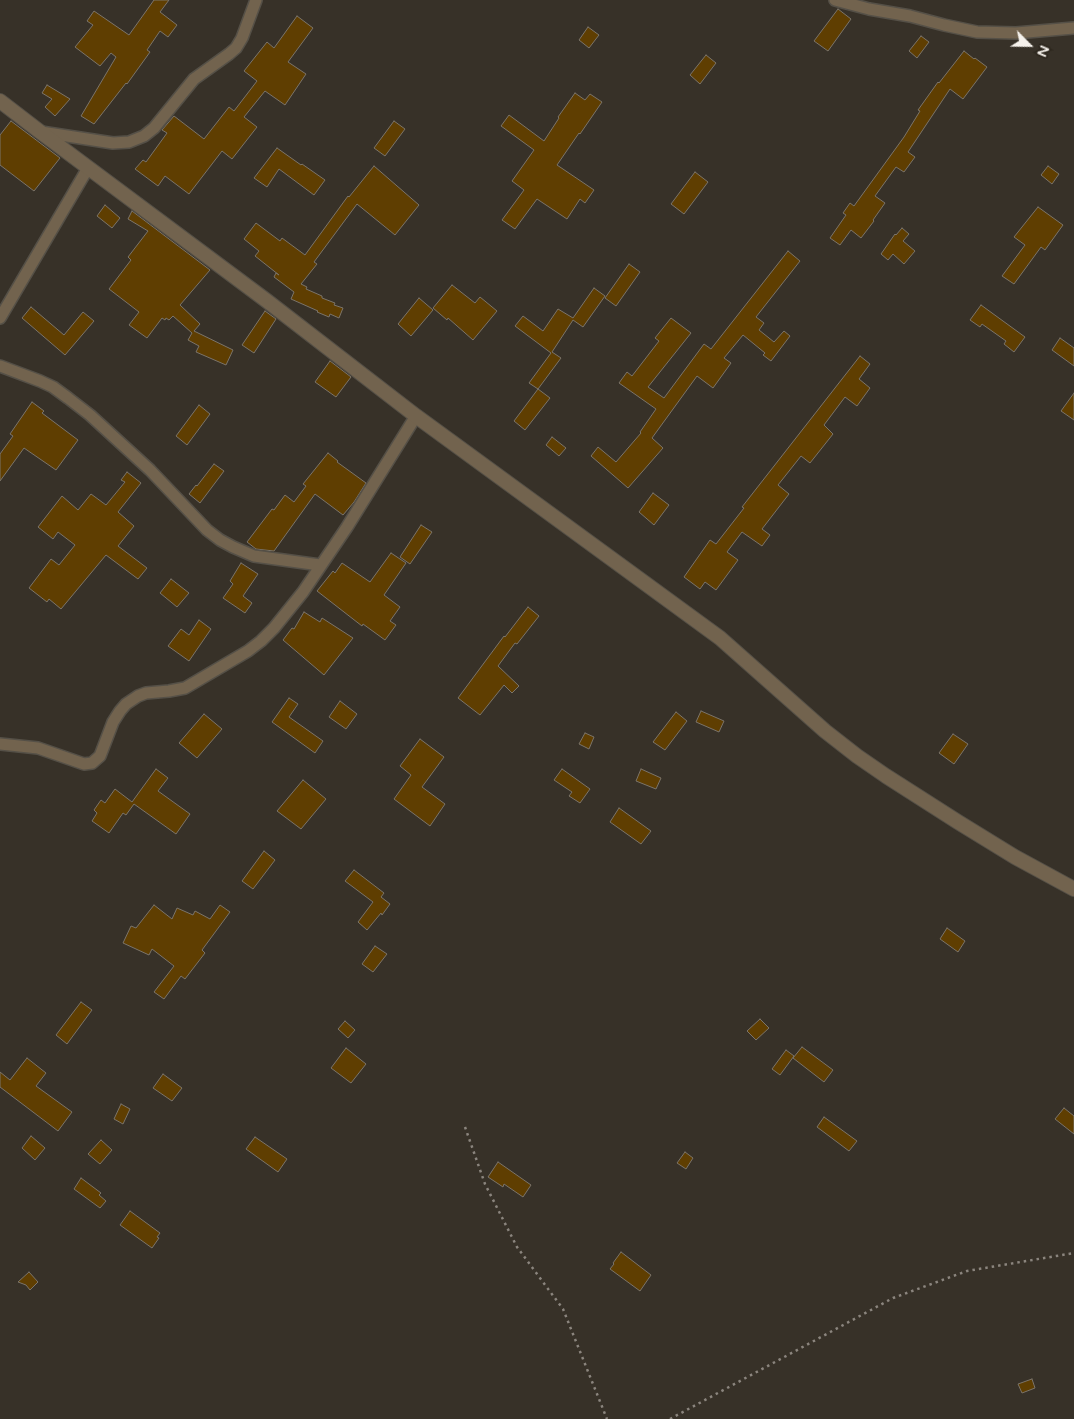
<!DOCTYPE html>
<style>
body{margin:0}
#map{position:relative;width:1074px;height:1419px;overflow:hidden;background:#373128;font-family:"Varela Round",sans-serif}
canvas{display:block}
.north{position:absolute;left:1004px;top:20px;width:50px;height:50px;-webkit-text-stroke:4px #2d271e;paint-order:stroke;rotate:113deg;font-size:14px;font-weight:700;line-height:20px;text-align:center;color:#f5f1eb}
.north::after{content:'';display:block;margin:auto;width:18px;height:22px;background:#f5f1eb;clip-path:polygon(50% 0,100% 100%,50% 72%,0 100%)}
</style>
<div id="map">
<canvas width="1074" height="1419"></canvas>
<div class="north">N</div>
</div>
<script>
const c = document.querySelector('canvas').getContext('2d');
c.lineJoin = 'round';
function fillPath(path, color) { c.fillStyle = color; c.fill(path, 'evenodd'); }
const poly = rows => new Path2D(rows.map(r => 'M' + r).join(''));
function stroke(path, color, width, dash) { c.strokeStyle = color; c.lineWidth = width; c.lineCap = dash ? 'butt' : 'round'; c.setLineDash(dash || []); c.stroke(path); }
const building = poly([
 [154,0,169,0,160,12,177,25,168,37,160,31,147,50,150,52,127,84,126,83,94,124,81,116,116,57,111,53,100,66,75,47,93,25,87,21,94,11,129,35,154,0],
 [838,9,851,19,828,51,814,41,838,9],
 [297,16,313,28,288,62,306,74,285,105,265,91,244,117,257,127,232,159,222,151,189,194,165,176,158,186,135,169,143,160,146,162,167,133,162,130,174,116,204,139,229,107,234,111,257,81,244,71,267,42,274,48,297,16],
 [588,27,599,35,589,48,579,40,588,27],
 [921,36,929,42,917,58,909,51,921,36],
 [964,51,974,59,975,58,987,67,963,99,950,89,908,152,915,157,904,172,896,167,875,196,885,203,873,220,874,221,861,238,851,230,840,245,830,238,846,215,843,213,850,203,854,206,904,137,920,111,918,110,938,82,939,83,964,51],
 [706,55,716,63,700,84,690,75,706,55],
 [47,85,70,99,55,116,45,107,52,99,42,93,47,85],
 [575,93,585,100,590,94,602,102,580,134,579,133,557,165,594,190,585,203,580,199,567,219,537,199,515,229,502,220,524,190,512,181,534,150,501,126,509,115,544,141,559,118,558,117,575,93],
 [11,121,60,158,34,191,0,165,0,135,11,121],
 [394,121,405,129,385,156,374,148,394,121],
 [277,148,301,165,302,164,325,180,314,195,279,169,267,187,254,178,277,148],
 [374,166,419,205,395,235,357,204,314,262,317,264,301,284,307,287,306,289,322,296,322,298,335,303,334,305,343,308,339,318,330,314,329,317,317,312,318,311,291,299,294,292,274,277,276,273,279,275,255,256,259,251,244,239,256,223,280,241,282,238,305,255,348,196,349,197,374,166],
 [1048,166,1059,174,1052,184,1041,175,1048,166],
 [695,172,708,182,684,214,671,204,695,172],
 [105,205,120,218,112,228,97,216,105,205],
 [1038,207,1063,225,1045,250,1041,247,1014,284,1002,276,1025,245,1014,237,1038,207],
 [132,211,210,270,180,305,200,324,194,331,233,350,226,365,196,352,199,346,188,340,192,333,173,316,169,320,166,318,165,320,162,318,147,338,129,325,139,312,109,289,131,260,128,257,148,231,128,219,132,211],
 [902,228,909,234,903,241,915,251,904,264,893,254,888,260,881,254,895,234,896,235,902,228],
 [788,251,800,261,756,317,764,323,759,330,774,342,784,331,790,336,771,361,763,355,765,353,743,335,724,358,731,363,713,388,697,376,652,438,663,448,628,488,591,456,598,447,616,462,641,433,640,432,656,409,619,383,627,372,632,376,659,341,655,338,671,318,691,333,648,387,664,398,704,344,711,349,788,251],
 [629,264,640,272,616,306,605,298,629,264],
 [452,285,475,303,480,297,497,311,473,340,448,318,447,320,433,308,452,285],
 [594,288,605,296,583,327,573,320,552,352,561,358,538,389,529,383,551,353,515,326,523,316,543,331,558,309,573,318,594,288],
 [419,298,433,310,411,336,398,324,419,298],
 [981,305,1025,337,1014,352,1004,344,1006,341,982,324,980,327,970,320,981,305],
 [31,307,64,335,83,312,94,321,65,355,22,318,31,307],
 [265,311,276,319,254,353,242,345,265,311],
 [1060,338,1074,348,1074,366,1052,350,1060,338],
 [860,356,870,364,859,379,870,388,857,406,845,397,824,425,833,434,810,463,801,456,778,485,789,494,762,529,770,535,762,546,742,532,727,552,738,560,716,590,705,582,700,589,684,577,710,540,716,544,744,508,742,507,860,356],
 [330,361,351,377,336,397,315,382,330,361],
 [538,389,550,398,525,430,514,421,538,389],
 [1074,393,1074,420,1061,411,1074,393],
 [32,402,44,411,42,413,78,440,56,470,24,448,0,481,0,454,13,436,10,434,32,402],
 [199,405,210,414,187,445,176,436,199,405],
 [552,437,566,448,559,456,546,445,552,437],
 [328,453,338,461,337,462,366,483,354,502,343,515,315,494,274,551,256,549,247,542,272,509,274,510,285,495,294,502,306,486,303,484,328,453],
 [214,464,224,471,200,503,189,494,196,485,197,486,214,464],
 [127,472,141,483,118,512,134,526,118,546,147,568,138,579,106,555,61,609,49,599,47,602,29,588,51,559,59,565,75,545,58,532,53,539,38,527,62,496,78,510,91,494,106,505,125,482,121,480,127,472],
 [653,493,669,505,654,525,639,512,653,493],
 [421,525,432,532,410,564,400,557,421,525],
 [391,553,406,563,384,595,400,607,390,621,396,625,385,640,363,624,362,626,317,591,333,571,335,573,342,563,370,582,391,553],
 [241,563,258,574,243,596,252,603,245,613,223,598,233,584,230,581,241,563],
 [171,579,189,593,177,607,160,593,171,579],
 [528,607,539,616,517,644,515,643,498,666,519,686,512,693,504,685,480,715,458,698,504,636,505,637,528,607],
 [304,612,320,622,322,618,353,638,324,675,283,640,292,628,294,629,304,612],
 [199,620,211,629,189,661,168,646,181,629,189,635,199,620],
 [289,698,298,704,289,717,323,741,315,753,272,722,289,698],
 [340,701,357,714,346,729,329,717,340,701],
 [701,711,724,721,719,732,696,722,701,711],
 [676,712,687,721,665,750,653,742,676,712],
 [204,714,222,729,197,758,179,743,204,714],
 [585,733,594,737,589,749,579,744,585,733],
 [953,734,968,744,954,764,939,753,953,734],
 [420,739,444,757,422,787,445,804,430,826,394,799,411,775,400,766,420,739],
 [156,769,168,778,158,791,190,814,176,834,134,804,126,815,123,813,109,833,92,821,97,813,94,810,101,800,105,803,115,789,132,802,156,769],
 [562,769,590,789,580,803,569,796,572,792,554,780,562,769],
 [641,769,661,778,656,789,636,781,641,769],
 [303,780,326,799,301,829,277,811,303,780],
 [619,808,651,831,641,844,610,822,619,808],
 [264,851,275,860,253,889,242,881,264,851],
 [354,870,384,893,381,897,390,904,382,915,381,913,367,930,358,922,373,902,345,881,354,870],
 [154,905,172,919,177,908,193,915,195,911,210,919,220,905,230,912,202,950,205,953,185,979,181,976,164,999,154,992,174,966,152,949,149,955,123,943,131,926,136,928,154,905],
 [947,928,965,941,958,952,940,939,947,928],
 [375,946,387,954,373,972,362,964,375,946],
 [81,1002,92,1010,67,1044,56,1035,81,1002],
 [760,1019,769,1028,756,1040,747,1031,760,1019],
 [345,1021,355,1030,348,1038,338,1029,345,1021],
 [802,1047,833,1070,824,1082,793,1058,802,1047],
 [346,1048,366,1064,351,1083,331,1068,346,1048],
 [786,1050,794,1056,780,1075,772,1069,786,1050],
 [27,1058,46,1073,36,1086,72,1112,58,1131,0,1087,0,1072,10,1080,27,1058],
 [163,1074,182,1088,172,1101,153,1088,163,1074],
 [121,1104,130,1109,123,1124,114,1119,121,1104],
 [1064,1108,1074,1116,1074,1134,1055,1119,1064,1108],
 [824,1117,857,1141,849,1151,817,1127,824,1117],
 [31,1136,45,1148,35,1160,22,1148,31,1136],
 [255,1137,287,1159,278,1172,246,1149,255,1137],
 [101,1140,112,1150,100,1164,88,1154,101,1140],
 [685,1152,693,1158,686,1169,677,1163,685,1152],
 [498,1162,531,1185,523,1197,504,1184,503,1187,488,1177,498,1162],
 [81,1178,101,1193,99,1195,106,1201,100,1208,74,1189,81,1178],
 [130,1211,160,1233,157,1237,159,1238,152,1248,120,1225,130,1211],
 [621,1252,651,1275,640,1291,610,1269,614,1264,613,1263,621,1252],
 [29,1272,38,1282,30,1290,26,1285,18,1282,29,1272],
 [1032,1379,1035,1388,1022,1393,1018,1384,1032,1379]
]);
fillPath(building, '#5f3e01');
stroke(building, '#7b746a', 1);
const minor = poly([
 [835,0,869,9,910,16,944,25,977,32,1016,33,1074,28],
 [41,132,113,143,129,142,144,136,154,128,194,79,229,54,236,48,242,38,256,0],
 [0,318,88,168],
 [0,366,40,381,53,387,68,398,90,415,150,470,207,530,220,540,233,547,254,556,320,565],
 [0,744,38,748,84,764,92,763,100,756,113,722,120,711,126,704,138,696,146,693,169,691,185,688,248,651,261,641,274,628,303,592,347,527,416,416]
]);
const tertiary = poly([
 [0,101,39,131,267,301,416,416,720,638,825,731,857,756,886,776,958,822,1015,857,1074,889]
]);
stroke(minor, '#555047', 14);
stroke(tertiary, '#555047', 16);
stroke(poly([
 [465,1127,485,1184,517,1247,563,1309,607,1419],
 [670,1419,893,1298,967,1271,1074,1253]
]), '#8b857e', 2.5, [2.5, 4]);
stroke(minor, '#72634e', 11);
stroke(tertiary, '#72634e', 14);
</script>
